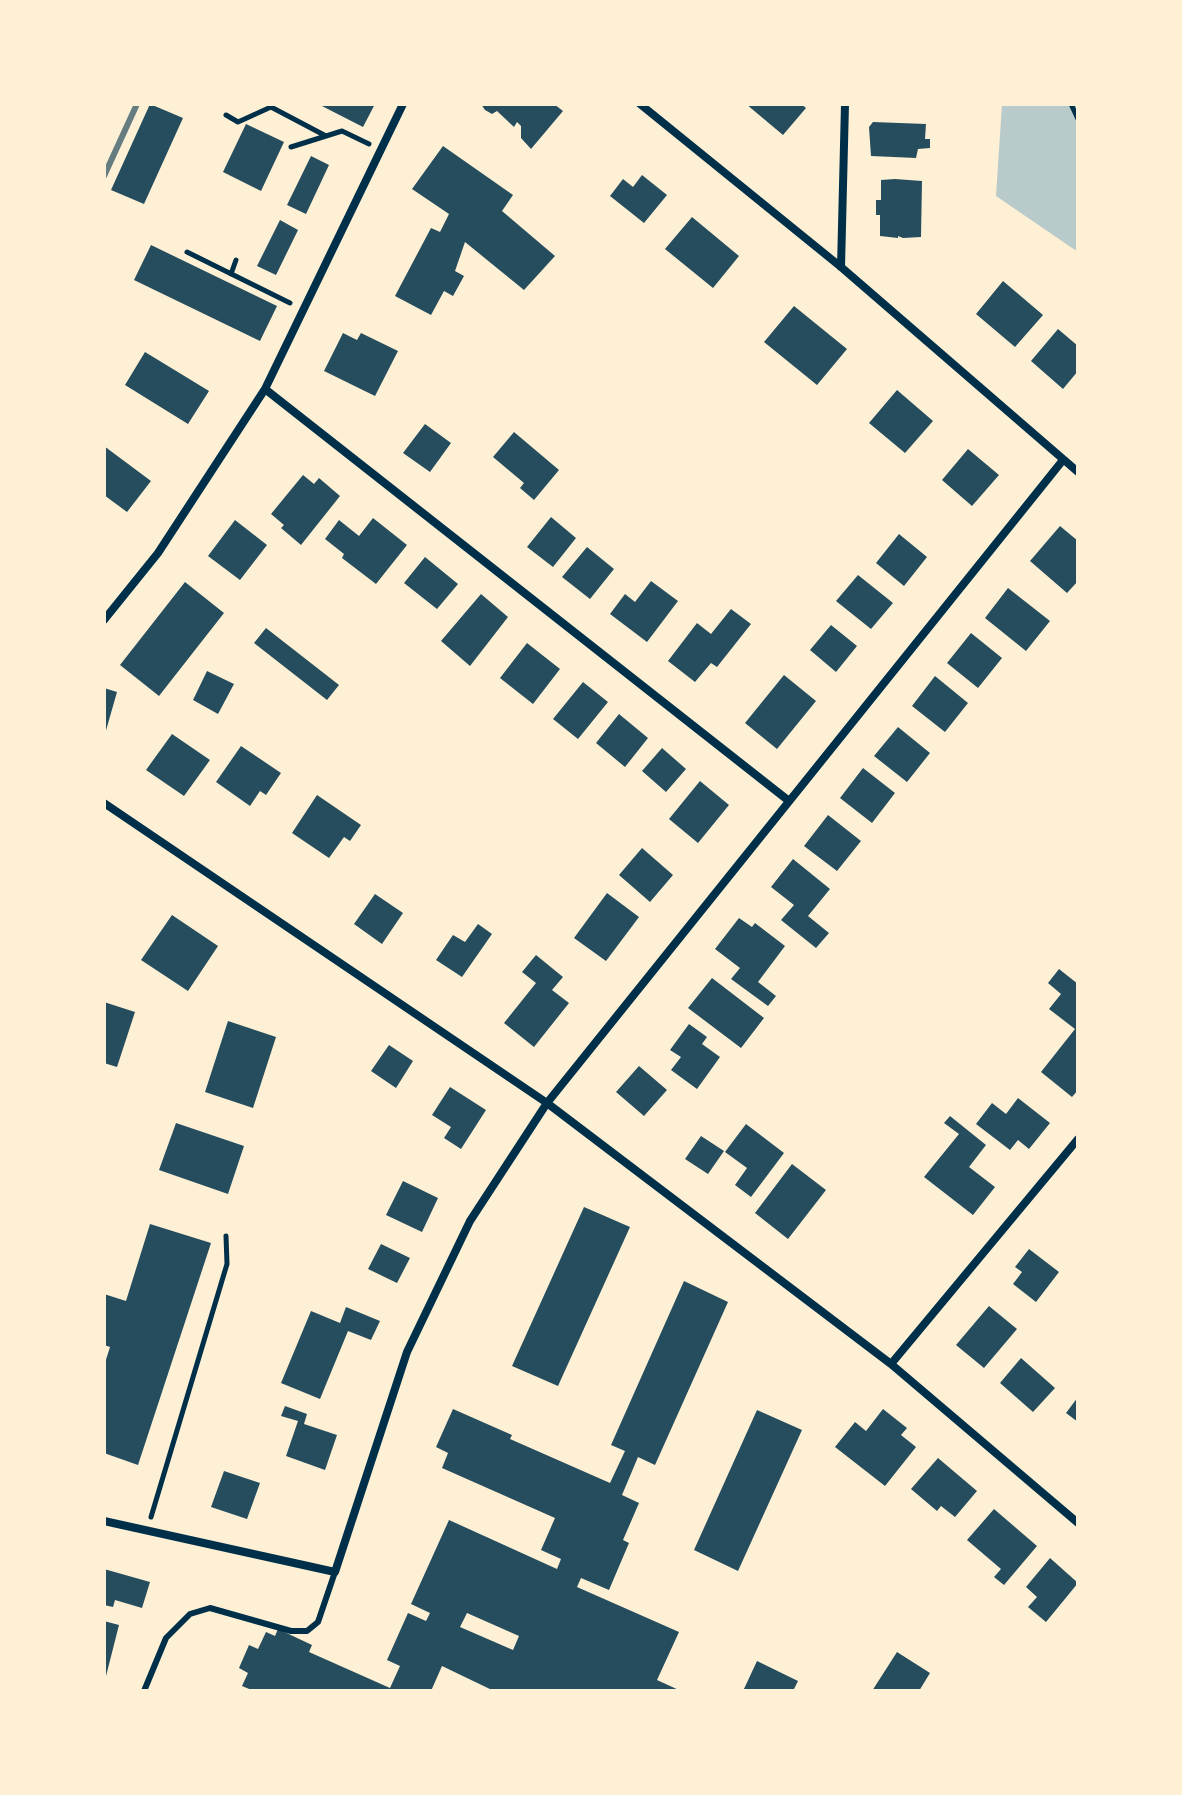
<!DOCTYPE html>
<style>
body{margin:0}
#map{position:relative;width:1182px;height:1795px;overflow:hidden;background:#fdf0d5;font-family:Jost,sans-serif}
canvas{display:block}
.frame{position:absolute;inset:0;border:106px solid #fdf0d5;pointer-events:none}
</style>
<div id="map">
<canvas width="1182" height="1795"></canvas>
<div class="frame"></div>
</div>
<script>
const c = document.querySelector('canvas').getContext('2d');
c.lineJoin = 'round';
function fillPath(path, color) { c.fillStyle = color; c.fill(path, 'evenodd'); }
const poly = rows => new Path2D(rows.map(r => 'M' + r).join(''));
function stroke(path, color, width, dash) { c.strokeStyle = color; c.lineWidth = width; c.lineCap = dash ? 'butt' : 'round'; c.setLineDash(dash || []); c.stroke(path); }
fillPath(poly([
 [1002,104,1078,104,1078,252,996,196]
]), '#b9caca');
fillPath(poly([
 [150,104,183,118,144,204,111,190],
 [318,104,375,104,363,127],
 [481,104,554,104,563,111,531,149,521,138,521,126,517,122,514,127,497,111,492,114,485,110],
 [746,104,801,104,806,108,783,135],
 [873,122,926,124,925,139,930,139,930,148,918,149,916,158,871,156,869,127],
 [246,124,284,142,261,191,223,172],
 [443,146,513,195,502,211,555,256,524,290,465,242,455,271,464,276,453,296,444,291,431,315,395,296,431,228,440,232,449,214,412,189],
 [311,156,329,165,306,214,287,205],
 [642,175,667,195,644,223,610,196,623,179,633,187],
 [895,179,922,181,921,237,903,238,898,236,898,238,880,236,880,215,876,215,876,200,881,200,881,180],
 [692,217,739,256,713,288,665,249],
 [280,220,298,230,276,275,257,266],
 [151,245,277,306,260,341,134,280],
 [1003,281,1043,315,1015,347,976,314],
 [794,306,847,349,817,385,764,342],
 [1058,329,1078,346,1078,371,1063,389,1031,361],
 [343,333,357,340,361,333,398,351,375,396,324,371],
 [145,352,209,391,188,424,125,385],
 [897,390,933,421,905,453,869,423],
 [425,424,451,443,430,472,403,453],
 [514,432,559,470,534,500,520,488,524,483,493,457],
 [104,446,151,481,127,512,104,495],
 [968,449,999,475,972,506,942,480],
 [303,475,314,484,319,478,340,496,301,545,281,528,284,525,271,514],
 [551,517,576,538,553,567,527,547],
 [373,518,407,545,376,584,342,558,344,554,325,539,339,520,359,536],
 [235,520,267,545,240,580,208,556],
 [1060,526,1078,541,1078,581,1067,593,1030,561],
 [899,534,927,557,904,586,876,563],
 [587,547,614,569,590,599,562,577],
 [425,557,458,584,437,609,404,583],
 [858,575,893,603,871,629,836,601],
 [651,581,678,601,647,642,610,614,625,594,635,602],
 [185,582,224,613,159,696,120,665],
 [1008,588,1050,621,1026,651,985,618],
 [481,594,508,617,470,666,441,641],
 [731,609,751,624,717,667,711,663,695,682,668,661,697,623,711,634],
 [831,625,857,646,836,672,810,650],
 [266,628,339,685,327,700,254,643],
 [971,633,1002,658,978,688,947,663],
 [527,643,560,669,533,704,500,678],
 [207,671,234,684,218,714,193,700],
 [784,675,816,701,777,749,745,723],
 [935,676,968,703,945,732,912,706],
 [583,682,608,702,578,739,553,719],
 [104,688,117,692,105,734,104,734],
 [619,714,648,738,625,767,596,743],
 [898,727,930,753,907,782,874,756],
 [172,734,210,760,184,796,146,770],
 [241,746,281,773,266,795,260,791,250,806,216,782],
 [662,748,686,769,666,792,642,771],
 [863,768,895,793,872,823,840,798],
 [700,781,729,805,698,843,669,819],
 [317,795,361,825,350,841,344,837,329,858,292,833],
 [828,815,861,841,837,871,804,846],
 [642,848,673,875,650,902,619,875],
 [793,859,830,889,808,916,829,933,816,948,781,920,794,905,771,887],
 [607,893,639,917,606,961,574,938],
 [375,894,403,913,382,944,354,924],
 [172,915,218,946,188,991,141,960],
 [739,918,752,927,755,923,785,946,758,982,776,996,768,1006,731,979,740,968,715,949],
 [478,924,492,934,462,977,436,960,453,935,465,942],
 [536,955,563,977,552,990,569,1003,534,1047,504,1023,536,983,522,972],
 [1059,969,1078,984,1078,1090,1072,1097,1041,1072,1075,1029,1049,1009,1061,994,1048,983],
 [712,978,764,1018,741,1048,688,1008],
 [104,1002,135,1012,117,1067,104,1063],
 [228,1021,276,1037,253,1108,205,1092],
 [689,1024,707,1037,702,1044,720,1057,697,1089,671,1070,681,1057,670,1050],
 [389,1045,413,1061,396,1088,371,1071],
 [639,1066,667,1090,644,1116,616,1092],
 [450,1087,486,1110,461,1149,444,1138,451,1127,432,1115],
 [1018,1098,1050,1123,1029,1149,1018,1140,1010,1150,976,1124,992,1103,1006,1114],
 [950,1116,986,1145,969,1167,995,1187,973,1215,924,1177,959,1134,944,1123],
 [176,1123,244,1146,228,1194,159,1170],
 [746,1124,784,1153,751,1197,735,1185,747,1168,725,1152],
 [701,1136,724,1151,708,1174,685,1159],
 [792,1164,826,1190,788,1239,755,1213],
 [403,1181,438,1198,422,1232,386,1215],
 [584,1207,630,1227,558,1386,512,1366],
 [150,1224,211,1243,138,1465,104,1453,104,1366,110,1347,104,1345,104,1294,126,1301],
 [381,1244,410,1258,397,1283,368,1269],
 [1029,1249,1059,1272,1036,1302,1013,1284,1022,1272,1015,1267],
 [684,1281,728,1302,655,1465,638,1457,622,1495,639,1503,623,1540,629,1543,609,1590,581,1578,577,1587,679,1632,657,1680,681,1691,494,1691,442,1666,431,1691,254,1691,242,1686,248,1673,239,1668,249,1645,258,1649,266,1632,275,1636,278,1629,312,1645,309,1652,390,1688,400,1666,387,1660,408,1613,426,1621,430,1613,411,1604,449,1520,557,1569,561,1559,541,1550,555,1518,442,1468,448,1453,436,1447,453,1409,512,1435,510,1439,610,1483,625,1451,611,1445],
 [467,1613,519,1636,513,1650,460,1627],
 [989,1306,1017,1329,984,1368,956,1345],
 [346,1307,380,1321,371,1340,348,1331,320,1399,281,1383,311,1311,340,1323],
 [1021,1358,1055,1388,1033,1412,1000,1383],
 [1078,1397,1078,1422,1066,1413],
 [285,1406,307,1414,304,1424,337,1435,325,1470,286,1456,298,1421,281,1416],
 [883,1409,907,1428,901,1435,916,1447,885,1486,835,1447,855,1422,866,1431],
 [757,1410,802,1430,738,1571,694,1550],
 [938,1458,977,1491,955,1517,941,1506,937,1511,911,1489],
 [224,1471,260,1483,247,1519,211,1507],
 [994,1509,1037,1546,1004,1585,994,1577,1001,1569,967,1540],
 [1050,1558,1078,1583,1046,1622,1028,1607,1037,1597,1026,1587],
 [104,1569,150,1582,142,1608,115,1600,113,1607,104,1605],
 [104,1621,119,1625,105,1680,104,1680],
 [897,1652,930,1673,919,1691,872,1691],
 [757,1661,798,1681,793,1691,743,1691]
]), '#264d5e');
stroke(poly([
 [1071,104,1078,119],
 [226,115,238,122,271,107,326,136],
 [291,147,342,131,369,144],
 [187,252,290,303],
 [231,274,236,260],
 [151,1517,227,1264,226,1236]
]), '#003049', 5);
stroke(poly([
 [144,1691,166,1638,190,1614,210,1608,291,1631,307,1631,318,1622,335,1572]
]), '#003049', 6);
stroke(poly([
 [640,104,841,267,1078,472],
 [841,267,845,104],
 [265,389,789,801],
 [104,620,158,553,265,389,403,104],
 [104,803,547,1103,891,1364,1078,1523],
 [891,1364,1078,1139],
 [104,1521,335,1572,407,1352,470,1221,547,1103,1063,460]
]), '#003049', 8);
stroke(poly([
 [104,176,137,104]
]), '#657d81', 6);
</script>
